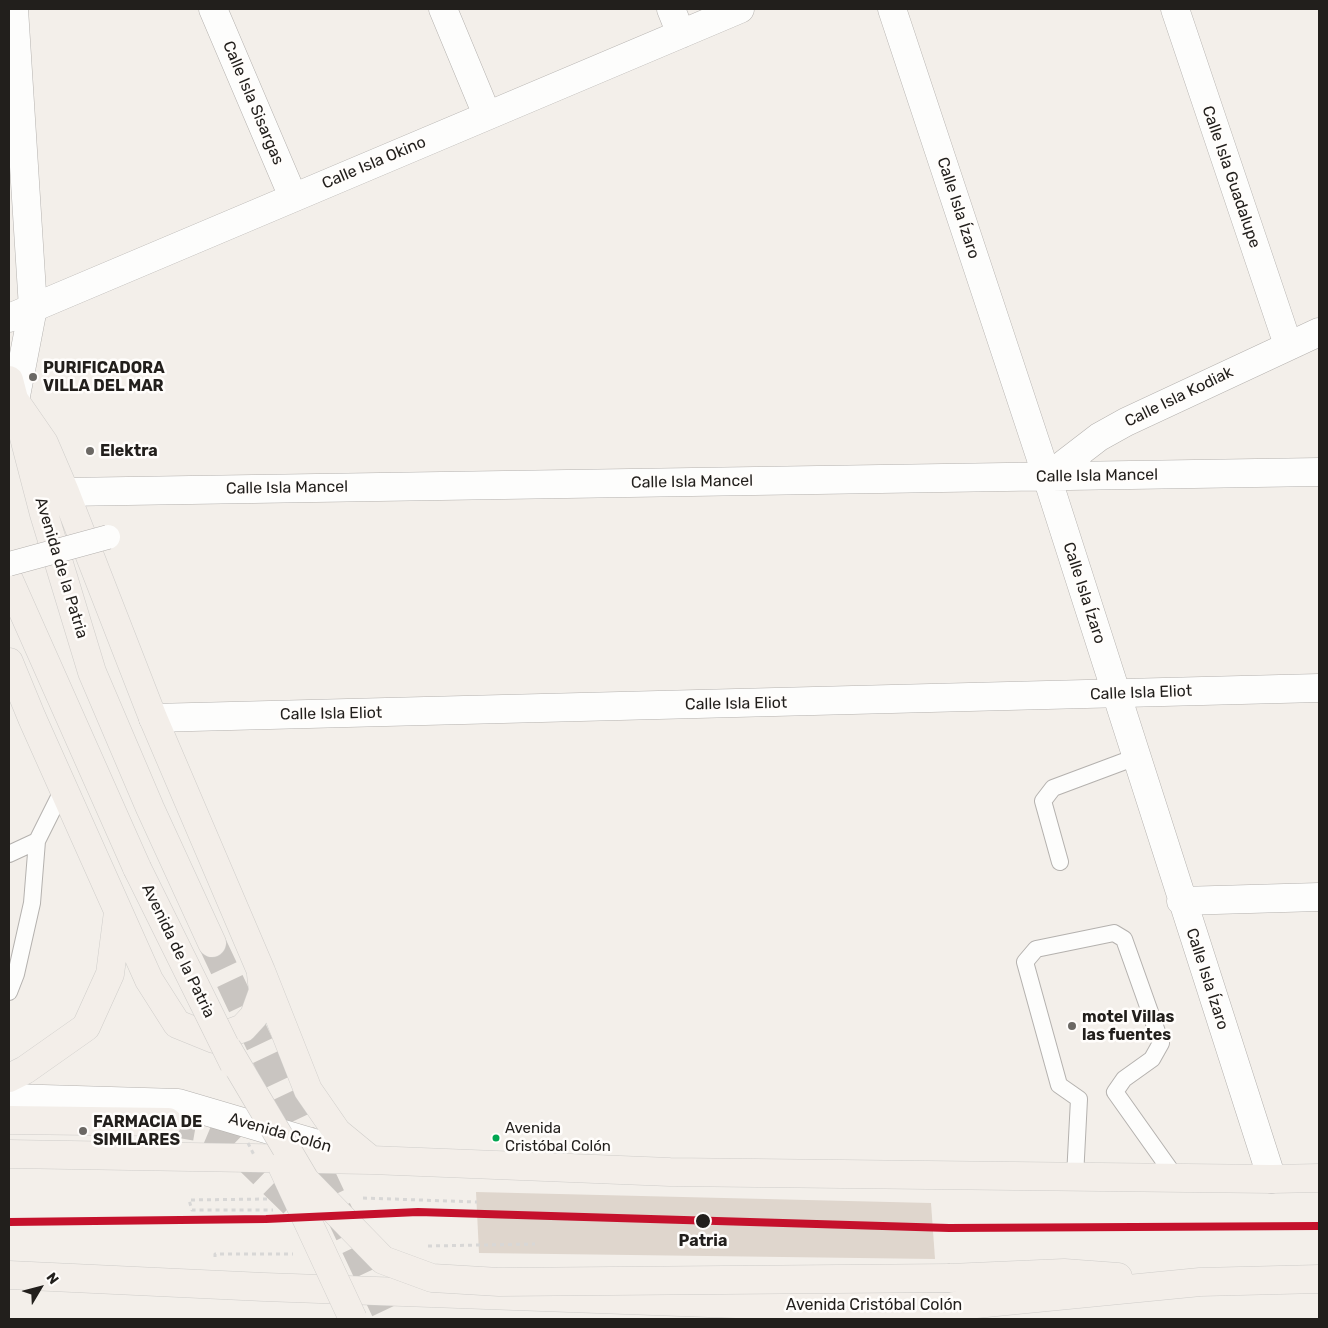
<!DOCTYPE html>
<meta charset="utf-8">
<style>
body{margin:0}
#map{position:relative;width:1328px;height:1328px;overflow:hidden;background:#f3efea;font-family:Rubik,sans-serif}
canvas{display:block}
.frame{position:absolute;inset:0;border:10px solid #221f1c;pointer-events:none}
.north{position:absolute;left:15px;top:1263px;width:50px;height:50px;-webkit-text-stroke:4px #fffdfb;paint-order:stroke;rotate:53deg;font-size:14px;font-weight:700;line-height:20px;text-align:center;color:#221f1c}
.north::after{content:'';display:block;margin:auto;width:18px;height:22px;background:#221f1c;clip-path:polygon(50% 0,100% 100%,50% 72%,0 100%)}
</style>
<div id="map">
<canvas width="1328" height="1328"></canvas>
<div class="frame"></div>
<div class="north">N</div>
</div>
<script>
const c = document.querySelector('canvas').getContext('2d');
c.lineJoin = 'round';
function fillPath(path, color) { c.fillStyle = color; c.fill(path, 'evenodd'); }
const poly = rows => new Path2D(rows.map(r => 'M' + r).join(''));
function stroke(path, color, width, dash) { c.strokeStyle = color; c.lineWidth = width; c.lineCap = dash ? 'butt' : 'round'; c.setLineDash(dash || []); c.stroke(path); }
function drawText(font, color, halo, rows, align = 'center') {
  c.font = font + ' Rubik,sans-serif'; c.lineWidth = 5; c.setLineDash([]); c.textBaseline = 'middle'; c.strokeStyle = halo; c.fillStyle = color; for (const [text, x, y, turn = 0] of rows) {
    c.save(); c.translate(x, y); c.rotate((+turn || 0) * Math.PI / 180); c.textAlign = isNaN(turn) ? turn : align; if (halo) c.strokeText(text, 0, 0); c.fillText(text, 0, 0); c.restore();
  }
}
fillPath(poly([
 [476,1192,931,1203,935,1259,479,1253]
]), '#dfd6cd');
stroke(poly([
 [212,943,389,1319],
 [168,1122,197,1127,228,1140,303,1213]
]), '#c9c5c1', 28, [28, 14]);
const service = poly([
 [9,854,37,841],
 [1060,862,1043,801,1053,788,1136,757],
 [9,992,16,974,32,903,37,841,63,789],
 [1075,1177,1079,1099,1059,1085,1025,962,1036,949,1114,933,1124,939,1161,1043,1152,1059,1124,1079,1115,1092,1176,1178]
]);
const minor = poly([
 [213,9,293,197],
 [443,9,487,115],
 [671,9,681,34],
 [892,9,1047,477,1272,1179],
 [1175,9,1288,345],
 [9,318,740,9],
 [1047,477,1099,437,1126,422,1319,332],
 [65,492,1319,472],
 [153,718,1319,688],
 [1181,901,1319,897],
 [9,1098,178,1103,358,1156]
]);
const tertiary = poly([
 [14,9,33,308,15,401]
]);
const primary = poly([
 [9,380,44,514,92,672,150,808,212,943],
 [15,401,44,443,65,492,153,718,261,971,308,1090,337,1132,371,1160],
 [9,580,137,868],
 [9,662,32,718,149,980,177,1024,214,1039,243,1028,254,1016,263,991,261,974],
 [9,1078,25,1070,86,1027,110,974,118,912],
 [9,1120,168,1122],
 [9,1154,371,1160,670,1172,1272,1179,1319,1178],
 [9,1275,264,1287,764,1305,945,1307,1200,1282,1319,1279],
 [950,1278,1064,1273,1118,1277]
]);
stroke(service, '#b4b1ae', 18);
stroke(minor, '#b4b1ae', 29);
stroke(tertiary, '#b4b1ae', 29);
stroke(primary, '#cfcdca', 29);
stroke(poly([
 [363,1198,477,1202],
 [267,1199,189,1200,192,1210,273,1210],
 [428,1246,535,1244],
 [215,1257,215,1254,293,1254]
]), '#d8d7d6', 3, [4, 4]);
stroke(service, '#fdfdfc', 16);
stroke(minor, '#fdfdfc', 28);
stroke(tertiary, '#fdfdfc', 28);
stroke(primary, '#f3eee9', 28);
const pedestrianBridge = poly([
 [9,564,108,537]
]);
const primaryBridge = poly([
 [137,868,234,1064],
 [227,1048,305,1180,383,1260,432,1278,499,1282,950,1278],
 [282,1166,353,1319]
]);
stroke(pedestrianBridge, '#b4b1ae', 25, []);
stroke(primaryBridge, '#cfcdca', 29, []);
stroke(poly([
 [248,1143,255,1157]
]), '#d8d7d6', 3, [4, 4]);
stroke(pedestrianBridge, '#fdfdfc', 24);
stroke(primaryBridge, '#f3eee9', 28);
stroke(poly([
 [9,1222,266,1219,418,1212,949,1228,1319,1226]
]), '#c5112c', 8);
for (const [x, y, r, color] of [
 [33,377,5,"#6b6864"],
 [90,451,5,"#6b6864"],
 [1072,1026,5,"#6b6864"],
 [83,1131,5,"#6b6864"],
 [496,1138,4.5,"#00a651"],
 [703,1221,8,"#221f1c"]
]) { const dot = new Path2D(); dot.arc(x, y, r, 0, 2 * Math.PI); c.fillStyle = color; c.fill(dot); stroke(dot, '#fffdfb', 2); }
drawText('15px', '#221f1c', '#fffdfb', [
 ["Avenida",505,1129],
 ["Cristóbal Colón",505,1147]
], 'left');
drawText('16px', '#221f1c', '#fffdfb', [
 ["Calle Isla Sisargas",253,103,67],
 ["Calle Isla Okino",374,163,-23],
 ["Calle Isla Guadalupe",1231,177,71],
 ["Calle Isla Ízaro",958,208,72],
 ["Calle Isla Kodiak",1179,397,-26],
 ["Calle Isla Mancel",1097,476,-1],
 ["Calle Isla Mancel",692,482,-1],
 ["Calle Isla Mancel",287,488,-1],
 ["Avenida de la Patria",61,568,73],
 ["Calle Isla Ízaro",1084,593,72],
 ["Calle Isla Eliot",1141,693,-2],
 ["Calle Isla Eliot",736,704,-1],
 ["Calle Isla Eliot",331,714,-1],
 ["Avenida de la Patria",178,951,64],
 ["Calle Isla Ízaro",1207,979,72],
 ["Avenida Colón",280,1133,16],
 ["Avenida Cristóbal Colón",874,1305]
]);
drawText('bold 16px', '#221f1c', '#fffdfb', [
 ["PURIFICADORA",43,368],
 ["VILLA DEL MAR",43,386],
 ["Elektra",100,451],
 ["motel Villas",1082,1017],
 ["las fuentes",1082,1035],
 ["FARMACIA DE",93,1122],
 ["SIMILARES",93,1140]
], 'left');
drawText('bold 16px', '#221f1c', '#fffdfb', [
 ["Patria",703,1241]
]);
</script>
